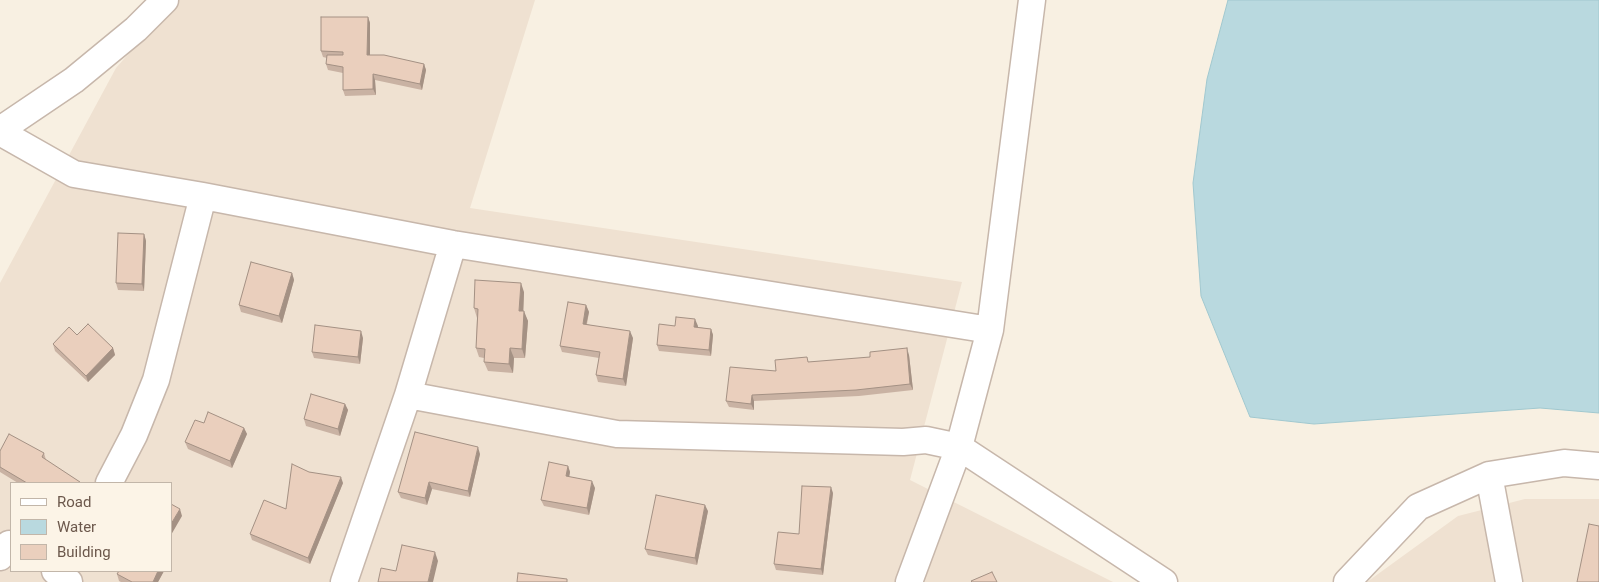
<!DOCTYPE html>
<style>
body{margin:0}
#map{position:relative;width:1599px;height:582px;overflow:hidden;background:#f8f0e2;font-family:Roboto,sans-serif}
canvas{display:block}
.legend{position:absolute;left:10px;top:482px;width:162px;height:90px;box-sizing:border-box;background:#fcf4e7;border:1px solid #c2b6a9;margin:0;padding:6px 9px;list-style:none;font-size:15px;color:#6c584c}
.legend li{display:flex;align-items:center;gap:10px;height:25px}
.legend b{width:25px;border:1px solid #c2b6a9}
</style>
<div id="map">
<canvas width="1599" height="582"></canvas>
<ul class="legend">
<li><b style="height:6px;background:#fff"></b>Road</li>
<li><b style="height:14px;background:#b9d9df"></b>Water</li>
<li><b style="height:14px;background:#eacfbd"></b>Building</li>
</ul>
</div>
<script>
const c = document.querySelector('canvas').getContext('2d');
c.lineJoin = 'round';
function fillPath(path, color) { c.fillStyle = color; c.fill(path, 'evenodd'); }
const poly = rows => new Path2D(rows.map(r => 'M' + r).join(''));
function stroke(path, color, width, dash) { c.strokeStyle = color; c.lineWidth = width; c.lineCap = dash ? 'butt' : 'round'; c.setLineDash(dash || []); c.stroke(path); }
fillPath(poly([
 [176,0,535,0,470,208,962,282,910,480,1113,582,0,582,0,283,116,68],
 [11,483,171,483,171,571,11,571],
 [1525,499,1599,499,1599,582,1367,582,1458,516]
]), '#efe1d1');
const water = poly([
 [1228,0,1599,0,1599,413,1540,408,1314,424,1250,417,1201,296,1193,183,1207,79,1228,0]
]);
fillPath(water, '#b9d9df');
stroke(water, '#a1c8cf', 1);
const minor = poly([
 [0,130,74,80,136,29,165,0],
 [0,132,74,174,203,196,453,244,990,330],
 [408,395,617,434,903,442,926,440,959,447,1164,582],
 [1489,475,1509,582],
 [109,483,134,435,156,380,203,196],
 [0,557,9,544],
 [55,571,69,582],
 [344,582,408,395,453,244],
 [909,582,959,447,990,330,1032,0],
 [1347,582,1418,507,1489,475,1564,463,1599,466]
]);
stroke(minor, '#c7b7ab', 29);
stroke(minor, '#fff', 26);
fillPath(poly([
 [368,17,370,23,370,55,424,64,426,70,422,90,375,80,376,95,345,96,343,90,343,73,328,70,326,64,327,58,323,57,321,51],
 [144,234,146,241,144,291,118,290,116,283],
 [292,273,294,280,282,323,241,312,239,305],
 [524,292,523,311,528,321,525,358,514,358,513,373,488,371,484,362,484,358,479,357,476,348,477,318,474,308],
 [586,305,589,312,587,324,633,338,626,386,598,382,596,375,599,358,562,352,560,346],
 [675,326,698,326,697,327,711,329,713,335,711,356,659,351,657,345],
 [77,335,113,348,115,355,88,382,55,351,53,344],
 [363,338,360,364,314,358,312,352],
 [909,355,913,390,859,396,754,401,754,410,729,407,726,401,776,371,809,362],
 [345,404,348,410,340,436,306,426,304,419],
 [204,423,244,428,247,434,232,468,188,449,185,442],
 [0,451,44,453,46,460,81,483,18,483,0,472],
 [480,454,470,497,432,489,427,505,401,498,398,492],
 [568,466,570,472,569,477,595,488,589,515,544,506,541,500],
 [309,472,343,483,310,564,252,540,250,534,286,509],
 [833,493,823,575,776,570,774,564],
 [708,511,697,565,648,555,645,549],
 [119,571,164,571,158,582,121,582,119,581,117,574]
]), '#c9b2a3');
fillPath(poly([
 [368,17,370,23,370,61,367,55],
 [424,64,426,70,422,90,420,84],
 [373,74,375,80,376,95,373,89],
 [144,234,146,241,144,291,142,284],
 [292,273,294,280,282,323,279,316],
 [521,283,524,292,523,320,519,311],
 [586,305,589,312,585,330,583,324],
 [524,311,528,321,525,358,522,349],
 [695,319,698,326,697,334,694,327],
 [711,329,713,335,711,356,709,350],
 [361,331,363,338,360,364,358,357],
 [630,331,633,338,626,386,623,379],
 [113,348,115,355,88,382,86,376],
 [510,348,514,358,513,373,509,364],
 [907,348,909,355,913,390,910,384],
 [752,395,754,401,754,410,751,404],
 [345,404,348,410,340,436,338,429],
 [244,428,247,434,232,468,230,461],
 [478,447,480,454,470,497,468,491],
 [568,466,570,472,568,483,566,476],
 [341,477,343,483,310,564,308,558],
 [592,481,595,488,589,515,587,508],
 [429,482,432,489,427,505,425,498],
 [831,487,833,493,823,575,821,569],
 [705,505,708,511,697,565,695,558],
 [180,509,182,516,171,535,171,524],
 [435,552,438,561,433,582,428,582],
 [158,571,164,571,158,582,153,582]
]), '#a49184');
const building = poly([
 [321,17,368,17,367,55,384,55,424,64,420,84,373,74,373,89,343,90,343,67,326,64,327,55,343,55,343,52,321,51,321,17],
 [118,233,144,234,142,284,116,283,118,233],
 [251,262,292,273,279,316,239,305,251,262],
 [475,280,521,283,519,311,524,311,522,349,510,348,509,364,484,362,485,349,476,348,478,309,474,308,475,280],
 [568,302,586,305,583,324,630,331,623,379,596,375,600,352,560,346,568,302],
 [676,317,695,319,694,327,711,329,709,350,657,345,659,324,675,326,676,317],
 [88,324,113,348,86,376,53,344,69,327,77,335,88,324],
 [315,325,361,331,358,357,312,352,315,325],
 [907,348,910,384,856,390,752,395,751,404,726,401,730,367,776,371,775,360,807,357,808,362,870,357,870,352,907,348],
 [311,394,345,404,338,429,304,419,311,394],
 [208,412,244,428,230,461,185,442,195,420,204,423,208,412],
 [415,432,478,447,468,491,429,482,425,498,398,492,415,432],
 [9,434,44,453,42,457,80,482,79,483,27,483,0,467,0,451,9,434],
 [549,462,568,466,566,476,592,481,587,508,541,500,549,462],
 [292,464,309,472,341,477,308,558,250,534,264,500,286,509,292,464],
 [802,486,831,487,821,569,774,564,778,532,799,534,802,486],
 [656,495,705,505,695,558,645,549,656,495],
 [171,504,180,509,171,524,171,504],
 [1589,524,1599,526,1599,582,1577,582,1589,524],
 [402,545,435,552,428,582,378,582,381,568,396,571,402,545],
 [119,571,158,571,153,582,132,582,117,574,119,571],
 [992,572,997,582,972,582,971,581,992,572],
 [518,573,567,579,567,582,517,582,518,573]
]);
fillPath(building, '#eacfbd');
stroke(building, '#a49184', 1);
</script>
